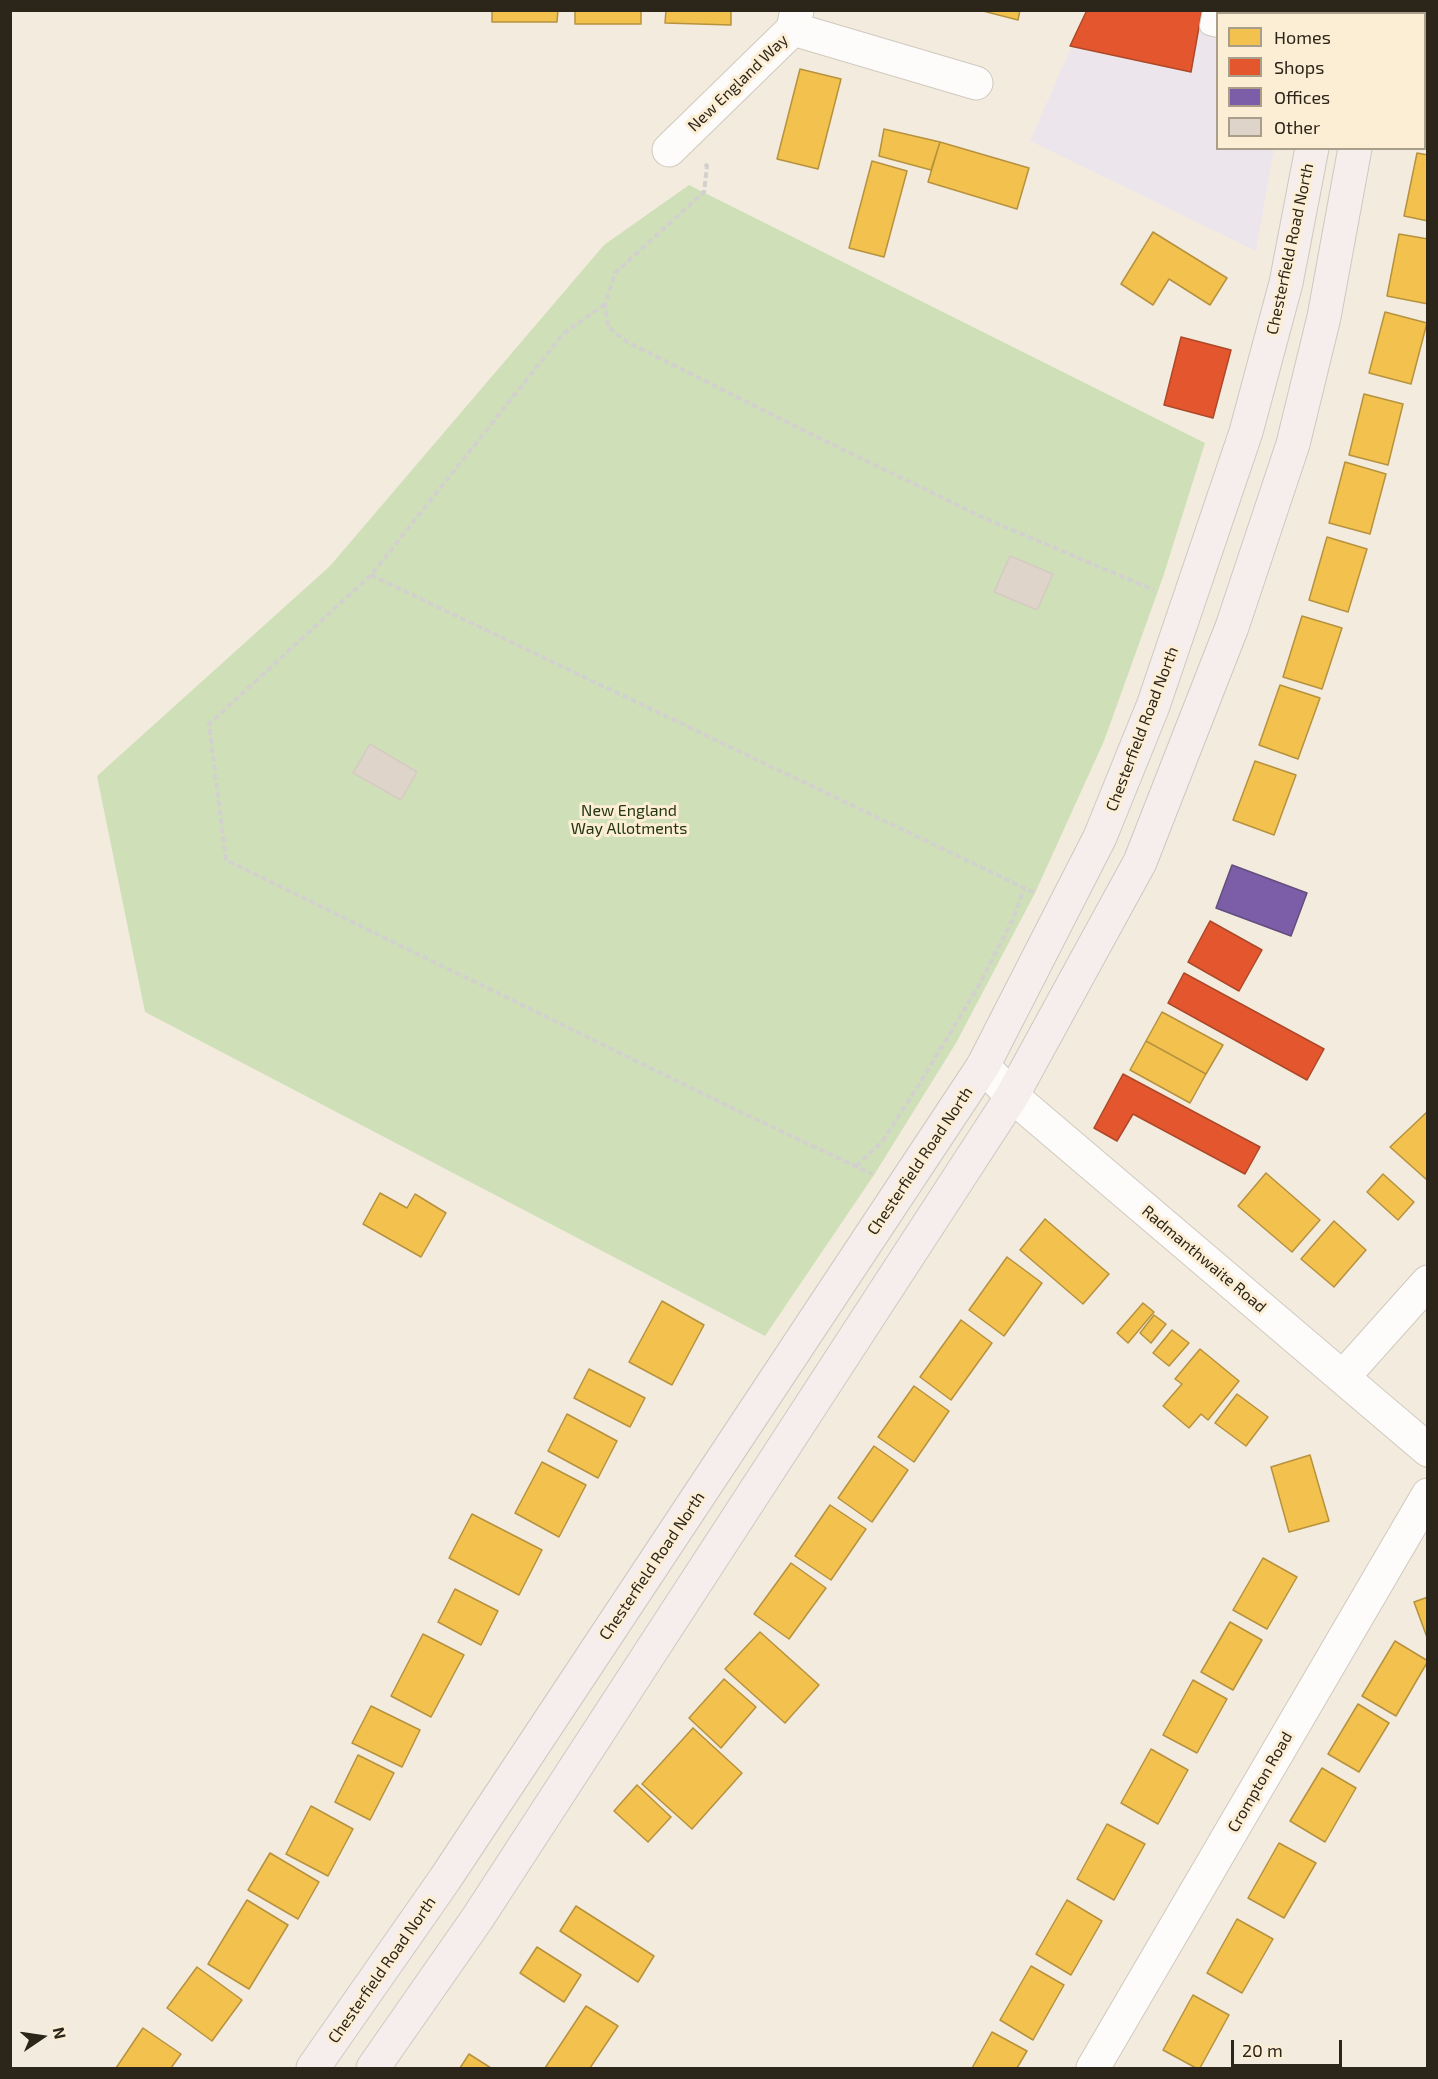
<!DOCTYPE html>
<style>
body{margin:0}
#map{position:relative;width:1438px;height:2079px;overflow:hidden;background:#f3ebde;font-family:"Exo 2",sans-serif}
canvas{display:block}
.frame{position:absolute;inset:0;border:12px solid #2c251a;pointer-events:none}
.legend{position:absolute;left:1216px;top:12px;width:210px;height:138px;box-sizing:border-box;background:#fceed5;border:2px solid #a99e8a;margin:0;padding:8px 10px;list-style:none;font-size:18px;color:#2c251a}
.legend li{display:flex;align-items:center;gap:12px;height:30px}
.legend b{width:30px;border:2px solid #a99e8a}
.north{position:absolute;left:12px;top:2007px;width:60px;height:60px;-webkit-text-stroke:4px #fceed5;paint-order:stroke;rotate:77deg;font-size:16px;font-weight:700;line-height:24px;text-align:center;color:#2c251a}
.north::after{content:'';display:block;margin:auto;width:21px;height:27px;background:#2c251a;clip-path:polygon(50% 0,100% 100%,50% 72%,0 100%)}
.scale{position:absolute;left:1231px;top:2040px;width:111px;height:27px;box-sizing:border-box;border:3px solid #2c251a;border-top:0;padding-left:8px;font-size:18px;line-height:21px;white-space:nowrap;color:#2c251a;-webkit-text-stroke:4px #fceed5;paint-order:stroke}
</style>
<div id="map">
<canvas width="1438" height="2079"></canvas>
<div class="frame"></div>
<ul class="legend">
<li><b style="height:16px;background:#f2c14e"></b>Homes</li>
<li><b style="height:16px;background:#e4572e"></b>Shops</li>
<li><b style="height:16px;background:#7b5ea7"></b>Offices</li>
<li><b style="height:16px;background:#ded4ca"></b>Other</li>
</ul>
<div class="north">N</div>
<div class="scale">20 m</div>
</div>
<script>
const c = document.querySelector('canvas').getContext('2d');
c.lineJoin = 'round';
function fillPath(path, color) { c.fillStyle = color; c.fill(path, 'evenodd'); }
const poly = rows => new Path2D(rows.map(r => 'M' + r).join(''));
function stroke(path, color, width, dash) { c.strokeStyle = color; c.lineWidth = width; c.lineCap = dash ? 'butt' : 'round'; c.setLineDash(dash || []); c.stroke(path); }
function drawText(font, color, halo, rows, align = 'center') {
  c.font = font + ' "Exo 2",sans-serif'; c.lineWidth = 6; c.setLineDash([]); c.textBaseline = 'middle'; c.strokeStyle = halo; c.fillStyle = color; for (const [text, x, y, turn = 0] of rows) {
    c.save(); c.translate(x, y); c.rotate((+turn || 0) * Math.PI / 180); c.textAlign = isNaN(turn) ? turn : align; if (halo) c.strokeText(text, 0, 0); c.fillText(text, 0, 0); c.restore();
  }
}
fillPath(poly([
 [1087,11,1298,11,1297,14,1218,14,1218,148,1274,149,1256,251,1030,141]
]), '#ece6ec');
fillPath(poly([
 [689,185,1205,443,1163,577,1104,741,1035,893,956,1043,874,1175,765,1336,145,1012,97,776,330,566,604,245]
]), '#cfe0b8');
const homes = poly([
 [492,10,558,10,557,22,492,22,492,10],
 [575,10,641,10,641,24,575,24,575,10],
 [666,10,731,10,731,25,665,23,666,10],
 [979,10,1020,10,1018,20,979,10],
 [800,69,841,79,818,169,777,159,800,69],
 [884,129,940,142,931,170,879,156,884,129],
 [940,142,1029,168,1017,209,928,182,940,142],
 [1417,153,1428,155,1428,221,1404,216,1417,153],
 [872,161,907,171,884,257,849,248,872,161],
 [1153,232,1227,278,1210,305,1169,279,1153,305,1121,284,1153,232],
 [1399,234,1428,239,1428,304,1387,296,1399,234],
 [1385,312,1427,323,1411,384,1369,373,1385,312],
 [1364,394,1403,404,1388,465,1349,455,1364,394],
 [1345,462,1386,474,1370,534,1329,523,1345,462],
 [1327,537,1367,549,1348,612,1309,600,1327,537],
 [1302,616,1342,628,1322,689,1283,677,1302,616],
 [1280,685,1320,698,1298,759,1259,745,1280,685],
 [1255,761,1296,775,1274,835,1233,820,1255,761],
 [1162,1012,1223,1045,1206,1074,1146,1041,1162,1012],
 [1146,1041,1206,1074,1190,1103,1130,1070,1146,1041],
 [1428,1111,1428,1180,1427,1180,1390,1147,1428,1111],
 [1266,1173,1320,1220,1292,1252,1238,1206,1266,1173],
 [1383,1174,1414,1202,1398,1220,1367,1192,1383,1174],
 [380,1193,407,1208,415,1194,446,1213,421,1257,363,1224,380,1193],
 [1045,1219,1109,1274,1083,1304,1020,1250,1045,1219],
 [1334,1221,1366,1250,1334,1287,1301,1259,1334,1221],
 [1007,1257,1042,1283,1004,1336,969,1310,1007,1257],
 [662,1301,704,1325,672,1385,629,1362,662,1301],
 [1143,1303,1154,1312,1128,1343,1117,1333,1143,1303],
 [1154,1315,1166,1324,1151,1343,1140,1333,1154,1315],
 [961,1320,992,1343,951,1400,920,1377,961,1320],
 [1172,1330,1189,1343,1169,1366,1153,1353,1172,1330],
 [1200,1349,1239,1381,1208,1420,1201,1414,1189,1428,1163,1406,1182,1384,1175,1379,1200,1349],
 [589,1369,645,1398,630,1427,574,1398,589,1369],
 [914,1386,949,1411,914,1462,878,1437,914,1386],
 [1237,1394,1268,1417,1246,1446,1215,1423,1237,1394],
 [567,1414,617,1441,598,1478,548,1451,567,1414],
 [874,1446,908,1470,872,1522,838,1498,874,1446],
 [1310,1455,1329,1521,1289,1532,1271,1467,1310,1455],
 [542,1462,586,1485,559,1537,515,1513,542,1462],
 [830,1505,866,1529,831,1580,795,1556,830,1505],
 [472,1514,542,1550,519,1595,449,1558,472,1514],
 [1263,1558,1297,1577,1267,1629,1233,1610,1263,1558],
 [791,1563,826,1588,789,1639,754,1614,791,1563],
 [455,1589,498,1611,481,1645,438,1622,455,1589],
 [1428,1597,1428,1640,1414,1602,1428,1597],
 [1230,1622,1262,1640,1233,1690,1201,1672,1230,1622],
 [760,1632,819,1685,785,1723,725,1669,760,1632],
 [423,1634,464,1655,431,1717,391,1696,423,1634],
 [1395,1641,1428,1661,1396,1716,1362,1696,1395,1641],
 [724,1679,756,1707,721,1748,689,1718,724,1679],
 [1193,1680,1227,1699,1197,1753,1163,1735,1193,1680],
 [1358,1704,1389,1723,1359,1772,1328,1754,1358,1704],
 [371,1706,420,1730,402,1767,352,1743,371,1706],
 [693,1728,742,1773,692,1829,642,1784,693,1728],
 [1151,1749,1188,1770,1158,1824,1121,1803,1151,1749],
 [358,1755,394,1773,370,1820,335,1802,358,1755],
 [1322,1768,1356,1788,1325,1842,1290,1821,1322,1768],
 [637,1785,671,1817,648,1842,614,1811,637,1785],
 [311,1806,353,1829,328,1876,286,1854,311,1806],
 [1107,1824,1145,1844,1114,1900,1077,1879,1107,1824],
 [1279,1843,1316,1863,1284,1918,1248,1898,1279,1843],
 [270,1853,319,1882,298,1919,248,1890,270,1853],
 [247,1900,288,1925,249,1989,208,1964,247,1900],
 [1067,1900,1102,1921,1071,1975,1036,1954,1067,1900],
 [576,1906,654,1956,638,1982,560,1931,576,1906],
 [1237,1919,1273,1939,1242,1993,1207,1973,1237,1919],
 [537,1947,581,1975,564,2002,520,1973,537,1947],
 [1031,1966,1064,1985,1033,2040,1000,2020,1031,1966],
 [197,1967,242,2000,212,2041,167,2008,197,1967],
 [1193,1995,1229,2015,1200,2068,1196,2068,1163,2050,1193,1995],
 [586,2006,618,2026,590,2068,545,2068,586,2006],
 [143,2028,181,2054,171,2068,116,2068,143,2028],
 [992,2032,1027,2051,1017,2068,972,2068,992,2032],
 [469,2054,491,2068,460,2068,469,2054]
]);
fillPath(homes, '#f2c14e');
stroke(homes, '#b7923e', 1.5);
const shops = poly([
 [1087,10,1202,10,1191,72,1070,46,1087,10],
 [1181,337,1231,350,1213,418,1164,405,1181,337],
 [1210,921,1262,950,1239,991,1188,962,1210,921],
 [1184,973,1324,1049,1307,1080,1168,1003,1184,973],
 [1123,1074,1260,1147,1245,1174,1133,1114,1117,1141,1094,1128,1123,1074]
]);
fillPath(shops, '#e4572e');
stroke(shops, '#ad4828', 1.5);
const offices = poly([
 [1232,865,1307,893,1291,936,1216,908,1232,865]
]);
fillPath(offices, '#7b5ea7');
stroke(offices, '#634d7d', 1.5);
const building = poly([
 [1010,556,1053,574,1037,610,994,592,1010,556],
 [370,744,417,772,401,800,353,773,370,744]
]);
fillPath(building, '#ded4ca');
stroke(building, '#d4cbc1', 1.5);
const service = poly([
 [1212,10,1209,26,1218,28]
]);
const minor = poly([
 [793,29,976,83],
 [669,150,793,29,797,10],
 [983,1066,1012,1096,1428,1450],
 [1343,1377,1428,1282],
 [1093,2068,1428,1495]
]);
const primary = poly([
 [1338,14,1338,10],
 [1376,14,1376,10],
 [313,2068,445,1879,983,1066,1100,837,1153,706,1246,432,1286,283,1312,148],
 [373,2068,477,1919,1012,1096,1140,862,1232,627,1293,444,1324,317,1355,148]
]);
stroke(service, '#d0c9be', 20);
stroke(minor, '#d0c9be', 35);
stroke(primary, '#cdc8c1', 35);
stroke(poly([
 [705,164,707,166,704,192,615,273,605,304,608,327,627,342,807,432,984,518,1154,590],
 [605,304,563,334,371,575,209,724,226,860,730,1107,872,1174],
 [371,575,1033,892],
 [856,1166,882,1142,920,1083,978,987,1014,917,1024,888]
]), '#d3d1cd', 4, [6, 3]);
stroke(service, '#fdfcfa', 18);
stroke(minor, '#fdfcfa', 33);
stroke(primary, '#f6eeed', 33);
drawText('16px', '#2c251a', '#fceed5', [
 ["New England Way",738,83,-44],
 ["Chesterfield Road North",1290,249,-78],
 ["Chesterfield Road North",1142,729,-69],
 ["Chesterfield Road North",920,1161,-56],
 ["Radmanthwaite Road",1204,1259,40],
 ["Chesterfield Road North",652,1566,-56],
 ["Crompton Road",1260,1782,-60],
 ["Chesterfield Road North",382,1970,-55]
]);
drawText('16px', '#233614', '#fceed5', [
 ["New England",629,811],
 ["Way Allotments",629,829]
]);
</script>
